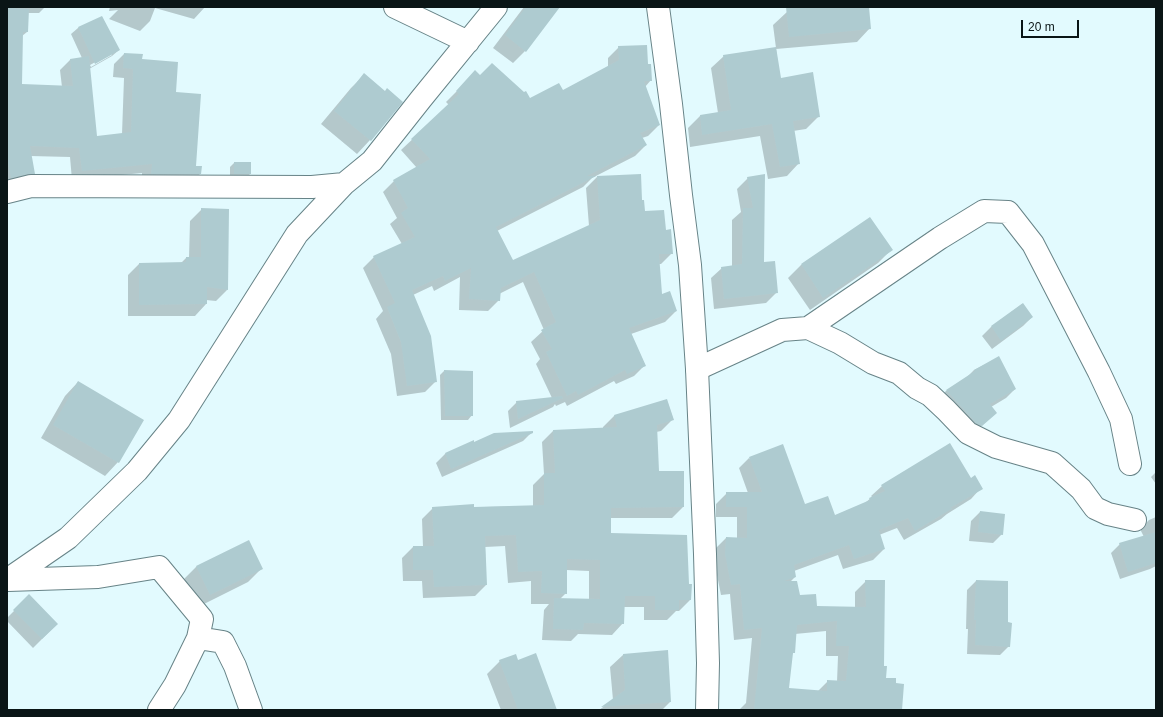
<!DOCTYPE html>
<style>
body{margin:0}
#map{position:relative;width:1163px;height:717px;overflow:hidden;background:#e2fafe;font-family:Arial,sans-serif}
canvas{display:block}
.frame{position:absolute;inset:0;border:8px solid #0a1516;pointer-events:none}
.scale{position:absolute;left:1021px;top:20px;width:58px;height:18px;box-sizing:border-box;border:2px solid #0a1516;border-top:0;padding-left:5px;font-size:12px;line-height:14px;white-space:nowrap;color:#0a1516;-webkit-text-stroke:3px #e2fafe;paint-order:stroke}
</style>
<div id="map">
<canvas width="1163" height="717"></canvas>
<div class="frame"></div>
<div class="scale">20 m</div>
</div>
<script>
const c = document.querySelector('canvas').getContext('2d');
c.lineJoin = 'round';
function fillPath(path, color) { c.fillStyle = color; c.fill(path, 'evenodd'); }
const poly = rows => new Path2D(rows.map(r => 'M' + r).join(''));
function stroke(path, color, width, dash) { c.strokeStyle = color; c.lineWidth = width; c.lineCap = dash ? 'butt' : 'round'; c.setLineDash(dash || []); c.stroke(path); }
fillPath(poly([
 [7,7,45,7,39,13,27,13,27,32,22,36,21,85,62,87,60,70,70,60,82,58,71,34,78,28,102,17,119,50,112,56,89,69,96,137,122,134,124,78,113,77,114,64,124,54,141,60,175,93,195,167,200,174,190,184,142,184,142,173,72,180,70,157,30,156,34,173,24,183,7,186],
 [112,53,112,55,91,67,90,65],
 [110,7,205,7,194,19,155,8,150,21,140,31,109,19,118,10,109,11],
 [524,7,558,7,525,51,513,63,493,48],
 [802,7,868,7,870,28,857,42,776,49,780,79,819,116,806,129,793,131,799,163,787,176,768,179,760,136,690,147,688,128,700,116,718,113,711,68,724,56,776,48,773,25,787,12],
 [619,47,647,65,651,80,645,87,659,125,648,136,642,138,646,145,635,156,592,178,583,187,497,231,513,261,589,226,586,188,597,177,641,201,644,212,665,231,672,253,661,264,659,264,661,295,676,311,665,322,631,334,645,365,634,376,616,384,614,381,567,406,565,402,556,406,555,404,553,407,510,428,508,411,517,402,552,398,536,364,540,359,531,342,544,330,523,282,499,294,499,300,488,311,459,310,460,277,434,291,432,286,413,295,436,381,425,392,397,396,391,354,376,319,383,311,363,268,374,257,402,244,390,224,397,218,383,192,394,181,417,168,401,150,449,105,446,102,465,83,480,76,530,99,562,92,608,67,608,58],
 [364,75,370,140,357,154,321,124,351,88],
 [234,163,250,174,246,178,230,178,230,167],
 [764,175,763,263,777,292,766,303,714,309,711,278,722,268,732,266,732,220,741,212,737,189,748,178],
 [202,209,227,290,216,301,206,300,206,304,195,316,128,316,128,275,139,264,181,263,186,258,189,258,190,221],
 [891,250,878,263,810,310,788,278,801,265],
 [1022,304,1032,317,1023,326,992,349,982,336,991,327],
 [998,358,1015,389,1006,398,991,407,996,413,972,434,937,400,946,391,967,377,974,370],
 [444,371,472,415,468,420,441,420,440,375],
 [78,382,118,462,105,476,41,438,65,396],
 [666,400,672,420,661,431,656,432,658,472,683,507,672,518,610,518,610,534,688,585,691,585,690,600,679,611,676,611,667,620,644,620,644,607,623,607,623,623,612,635,578,634,571,641,542,640,544,610,549,604,531,604,531,581,508,583,505,546,485,547,486,585,475,596,423,598,422,581,403,581,402,558,413,547,423,547,422,519,433,508,533,506,533,485,544,474,542,442,553,431,603,428,603,427,614,416],
 [566,570,589,571,589,600,560,599,566,593],
 [532,432,523,441,442,477,436,463,445,454,473,442,473,443],
 [749,458,805,505,834,516,865,503,872,497,871,496,882,486,971,479,981,488,971,499,947,514,941,519,904,540,897,528,879,535,884,549,873,560,843,569,838,555,794,571,795,577,790,582,799,597,816,607,855,608,855,592,866,581,885,679,895,684,901,710,739,710,746,703,752,638,734,640,730,594,721,595,715,565,716,548,726,538,737,538,737,517,716,517,716,504,727,493,748,493,739,468],
 [826,631,826,656,838,656,837,682,828,681,818,691,788,689,791,655,794,652,795,634],
 [1156,472,1156,484,1151,477],
 [980,512,1002,534,993,543,969,541,971,521],
 [1156,517,1156,566,1150,569,1120,579,1111,553,1120,544,1144,537,1140,529,1149,520],
 [249,542,261,569,248,582,196,608,183,580,196,567],
 [976,581,1007,623,1009,646,1000,655,967,654,968,629,966,629,967,590],
 [29,596,57,624,33,648,7,621,7,618],
 [667,651,670,702,662,710,599,710,613,700,610,667,623,655],
 [500,661,517,662,556,710,501,710,487,674]
]), '#0003');
fillPath(poly([
 [526,7,560,7,526,52,505,35],
 [786,7,869,7,871,29,789,37],
 [7,8,29,9,28,32,23,32,22,84,73,86,70,59,89,56,97,136,131,132,133,69,123,68,124,53,143,54,142,59,178,62,176,92,201,94,196,166,202,166,201,174,151,174,152,164,82,171,79,148,30,146,35,174,28,174,11,178,7,158],
 [102,16,120,50,95,64,78,27],
 [647,45,648,64,651,64,652,81,644,81,660,125,640,133,647,145,587,176,596,176,496,227,513,260,600,220,597,176,641,174,642,200,644,200,645,211,664,210,666,230,671,229,673,254,659,254,662,294,670,291,677,311,629,328,646,366,627,374,625,370,578,395,576,391,567,396,546,352,552,349,541,330,556,322,534,272,501,288,500,301,469,299,471,268,445,281,443,276,412,290,431,336,437,382,407,386,401,342,387,307,395,303,373,256,415,237,401,213,408,208,393,180,430,159,411,139,459,94,456,91,475,70,480,75,492,63,524,92,526,91,530,98,559,83,563,90,619,60,618,46],
 [776,47,781,78,813,72,820,117,793,121,800,164,780,167,772,124,702,135,700,115,731,110,723,55],
 [364,73,385,91,387,88,403,102,371,141,334,111],
 [234,162,251,162,251,174,234,174],
 [765,174,764,262,775,261,778,293,724,299,721,267,742,264,743,208,753,208,747,177],
 [201,208,229,209,228,290,207,287,207,304,139,305,139,263,186,262,186,257,201,257],
 [870,217,893,250,823,298,801,264],
 [1023,303,1033,317,1001,341,991,326],
 [999,356,1016,389,990,404,997,413,982,426,976,423,946,390,975,371,974,370],
 [444,370,473,371,473,416,445,416],
 [78,381,144,420,119,463,53,425],
 [562,396,563,398,518,419,516,401],
 [667,399,674,420,657,425,659,471,684,471,684,507,611,508,611,533,687,535,689,584,692,584,691,600,679,600,679,610,655,610,655,596,625,596,624,624,584,623,583,630,553,629,554,598,600,599,600,560,567,559,567,594,541,593,542,571,518,572,516,535,485,536,487,585,434,587,433,570,413,570,413,546,434,546,432,507,474,504,474,507,544,505,544,473,555,473,553,430,617,427,614,415],
 [533,431,533,433,451,469,445,453,474,440,474,442,494,433],
 [950,443,971,478,975,475,983,489,950,508,953,508,915,531,908,518,879,530,885,549,854,559,849,545,794,565,796,577,784,581,797,581,800,595,816,594,817,606,866,607,865,580,885,580,884,666,887,666,886,678,896,678,896,683,904,684,902,710,807,710,789,709,789,710,754,710,762,628,744,630,740,584,731,585,725,554,726,537,747,538,747,507,726,507,726,492,762,492,749,457,783,444,805,504,828,496,835,515,870,500,869,498,885,491,881,485],
 [837,621,836,646,849,646,846,681,827,680,827,691,789,688,793,653,795,653,797,625],
 [980,511,1005,514,1003,535,978,532],
 [1156,532,1156,563,1128,572,1119,543],
 [249,540,263,569,210,595,196,566],
 [976,580,1008,581,1008,622,1012,623,1010,647,975,645,976,620,974,620],
 [29,594,58,624,42,639,13,610],
 [668,650,671,702,601,707,625,690,623,654],
 [536,653,557,710,518,710,499,660,516,654,518,660]
]), '#aecbd0');
const minor = poly([
 [395,7,468,42],
 [7,192,31,186,312,187,344,184,372,161,421,99,496,7],
 [808,328,940,238,984,211,1008,212,1033,244,1099,372,1121,419,1130,464],
 [697,369,782,330,808,328,840,343,873,363,899,373,917,388,930,395,946,410,968,433,996,447,1052,463,1081,489,1095,508,1108,514,1135,520],
 [7,580,68,538,137,471,179,420,297,234,344,184],
 [8,580,98,577,159,567,202,619,198,638],
 [159,710,175,685,198,638,223,642,235,666,251,710]
]);
const major = poly([
 [658,7,671,104,681,195,690,265,697,369,705,554,708,663,707,710]
]);
stroke(minor, '#678387', 24);
stroke(major, '#678387', 24);
stroke(minor, '#fff', 22);
stroke(major, '#fff', 22);
</script>
